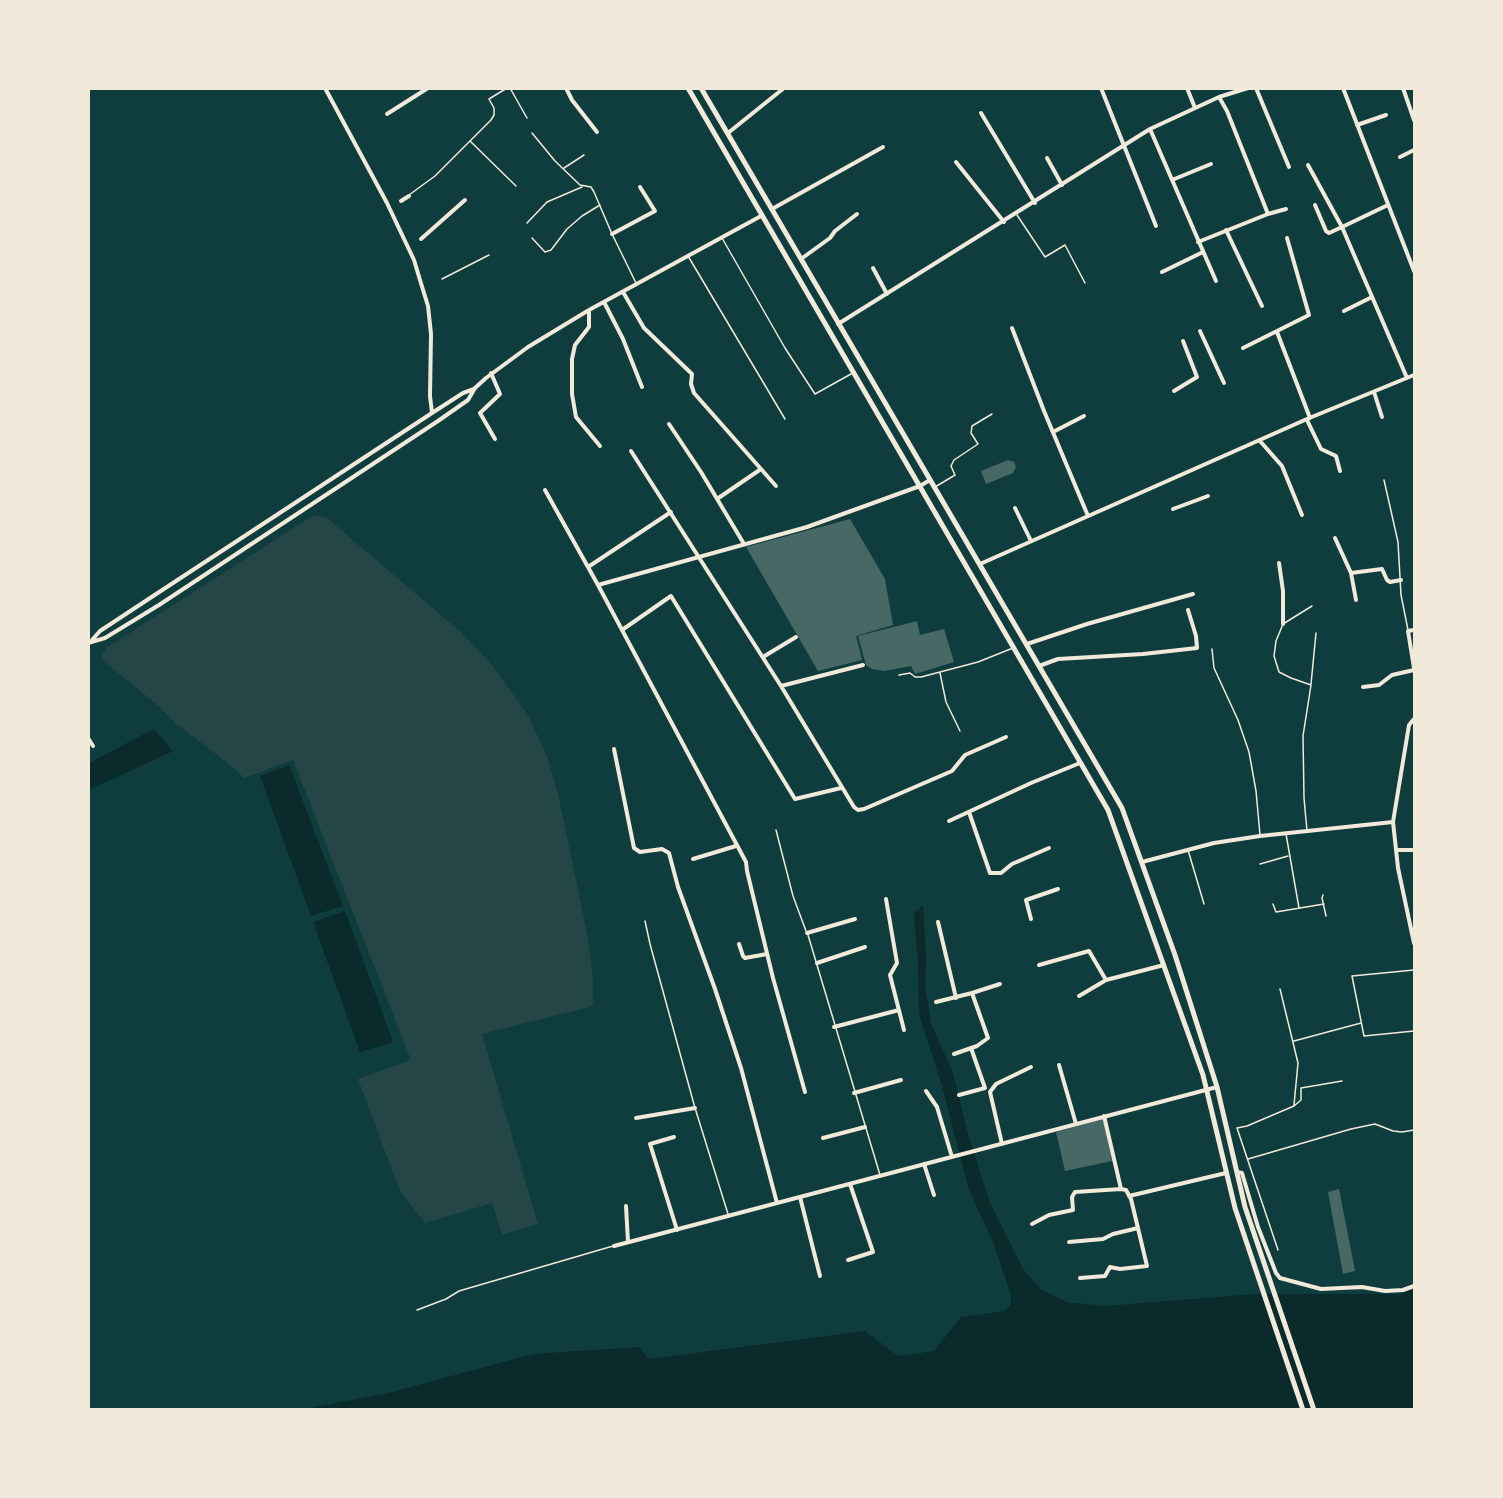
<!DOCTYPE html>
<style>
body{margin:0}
#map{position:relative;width:1503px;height:1498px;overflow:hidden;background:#0f3d3e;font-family:"Work Sans",sans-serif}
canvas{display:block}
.frame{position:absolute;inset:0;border:90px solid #f1e9da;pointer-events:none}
</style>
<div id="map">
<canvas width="1503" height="1498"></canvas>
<div class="frame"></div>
</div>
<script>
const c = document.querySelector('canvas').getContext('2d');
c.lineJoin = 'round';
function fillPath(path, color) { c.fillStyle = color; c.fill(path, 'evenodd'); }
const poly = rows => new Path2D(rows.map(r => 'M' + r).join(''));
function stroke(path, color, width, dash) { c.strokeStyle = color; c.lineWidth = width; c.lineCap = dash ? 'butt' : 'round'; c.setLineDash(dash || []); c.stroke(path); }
fillPath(poly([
 [314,515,327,518,462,633,491,664,528,715,548,759,558,794,588,938,593,978,593,1004,590,1007,482,1034,538,1224,502,1235,492,1203,425,1223,401,1192,395,1178,358,1079,411,1060,293,760,244,778,233,767,175,723,161,708,102,660,102,655,106,648]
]), '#244646');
fillPath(poly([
 [154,729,173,751,89,790,89,763],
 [289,765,343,906,311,916,260,776],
 [923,905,926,959,925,987,931,1023,953,1073,968,1134,990,1203,1023,1269,1042,1290,1067,1302,1105,1306,1255,1294,1400,1294,1414,1289,1414,1409,300,1410,392,1392,533,1354,639,1347,649,1359,865,1331,898,1356,934,1351,961,1317,1005,1311,1011,1304,1011,1295,993,1242,969,1190,942,1086,919,1014,918,963,914,913],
 [345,911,393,1042,360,1052,313,922]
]), '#0a2a2b');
fillPath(poly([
 [1008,460,1014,462,1016,467,1013,473,986,484,981,471],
 [850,519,885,579,893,625,856,636,862,660,818,671,746,547],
 [917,621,920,635,944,629,954,662,915,674,911,666,884,671,872,669,866,665,858,636],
 [1103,1119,1112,1161,1065,1171,1056,1132],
 [1339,1189,1355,1271,1343,1274,1328,1192]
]), '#486865');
stroke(poly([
 [510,88,527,118],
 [532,133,555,161,580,185,591,187,594,192,612,234,636,283],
 [470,141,516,186],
 [564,168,584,155],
 [409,195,435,176,491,120,494,115,494,108,489,99,507,88],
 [1017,215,1045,257,1065,245,1085,283],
 [527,223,547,202,582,187],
 [532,238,545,252,551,250,567,229,582,216,600,205],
 [722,238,785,348,815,394,851,374],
 [688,256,785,419],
 [442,279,489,255],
 [1384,480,1398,542,1401,595,1408,630],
 [935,487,955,475,951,466,954,460,978,444,971,433,972,426,992,414],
 [1212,649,1214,668,1238,720,1249,752,1256,791,1260,835],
 [940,673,946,702,960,731],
 [899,675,910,673,915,677,921,677,978,662,1013,648],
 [1311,684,1316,633],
 [776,830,793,896,806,931],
 [1307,831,1304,798,1303,736,1311,685,1291,678,1279,672,1274,656,1276,641,1283,624,1312,606],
 [1286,834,1299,908],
 [1188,850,1204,904],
 [1260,864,1288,856],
 [1323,895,1322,898,1326,916],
 [1273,904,1276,912,1324,904],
 [645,921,650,944,695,1108,728,1214],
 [808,935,880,1175],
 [1414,970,1352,976,1364,1036,1414,1031],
 [1280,989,1298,1063,1294,1105],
 [1294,1041,1361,1023],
 [1248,1159,1351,1129,1375,1124,1393,1131,1402,1132,1414,1130],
 [1278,1250,1237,1128,1247,1126,1294,1106,1301,1100,1301,1088,1342,1081],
 [417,1310,446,1299,459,1291,613,1246]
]), '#f1e9da', 1.5);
stroke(poly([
 [325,88,387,203,414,260,420,280,428,306,431,334,430,396,432,413],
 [566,88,572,100,597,132],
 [1101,88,1156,226],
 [1187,88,1195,108],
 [1256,88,1289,167],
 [1343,88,1414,271],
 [1403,88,1414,120],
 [1219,97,1227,111,1268,214],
 [981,113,1035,203],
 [387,114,428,88],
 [1357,125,1386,115],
 [1150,129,1216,281],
 [728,133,784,88],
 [1400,157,1414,150],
 [1047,158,1062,185],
 [956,162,1004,222],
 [1308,165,1342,227,1329,233,1326,231,1315,205],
 [1172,180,1211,164],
 [401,201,409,196],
 [1388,205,1342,227,1407,378],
 [772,209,883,147],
 [1226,230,1262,306],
 [612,234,655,211,640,187],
 [421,239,465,200],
 [1198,242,1268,214,1286,209],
 [801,259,830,238,835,231,857,214],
 [873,268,887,294],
 [1162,272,1203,252],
 [623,292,644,328,692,374,691,384,694,393,776,486],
 [604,302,623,339,642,387],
 [589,310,589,327,575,345,572,359,572,394,576,417,600,446],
 [1344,311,1372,297],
 [838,324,1150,129,1219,97,1248,88],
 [1012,328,1044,411,1088,516],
 [1200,331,1224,383],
 [1277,332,1310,418],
 [1243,348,1309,315,1287,238],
 [491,373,500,394,480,413,495,439],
 [1174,391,1197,377,1183,341],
 [1374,392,1382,417],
 [1307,420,1321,449,1336,456,1340,471],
 [669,424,701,472,744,544],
 [1053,432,1084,416],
 [1260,441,1282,466,1302,515],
 [631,451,781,686,854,807,858,810,864,809,952,771,965,755,1006,737],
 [545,490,598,585,746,862,747,871,773,978,805,1092],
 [717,499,761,469],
 [1015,508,1031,541],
 [1173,509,1208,496],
 [1335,538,1351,573],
 [1279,563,1283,591,1283,624],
 [980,564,1307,419,1414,375],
 [588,567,671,512],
 [598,585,807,527,920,486,930,480],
 [1356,600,1351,573,1382,569,1387,580,1390,582,1401,580],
 [622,630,671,596,795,799,841,788],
 [1414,630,1408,631,1414,668],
 [92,640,100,631,141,604,432,413,463,393,474,389],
 [88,643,105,638,159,605,438,421,468,400,475,388,486,378,528,347,589,310,761,216],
 [1027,644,1087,624,1193,594],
 [763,657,796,637],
 [1039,666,1058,659,1143,654,1197,648,1196,636,1188,610],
 [781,686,863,665],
 [1363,687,1379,685,1392,675,1414,670],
 [1414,719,1409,725,1393,822,1398,868,1414,943],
 [88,738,93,746],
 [614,749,634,848,640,852,662,849,669,853,678,887,715,989,741,1068,777,1203],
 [969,812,990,873,1001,873,1012,864,1049,848],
 [949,821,1031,783,1080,763],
 [1396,850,1414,850],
 [693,859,736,846],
 [1142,862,1214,843,1260,836,1393,822],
 [886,899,897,963,890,975,904,1030],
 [1031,919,1026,900,1058,889],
 [938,922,956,998],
 [807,933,855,919],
 [739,944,743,956,745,958,767,954],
 [817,963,865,947],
 [1039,965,1089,951,1106,980,1164,965],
 [1079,996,1106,980],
 [936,1002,972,993,1000,984],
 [834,1027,899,1010],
 [954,1054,977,1046,988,1038,972,993],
 [1059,1065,1076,1124],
 [926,1091,937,1107,952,1157],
 [854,1093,901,1080],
 [959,1095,985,1088,971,1048],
 [636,1118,695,1108],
 [674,1137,650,1144,677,1230],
 [823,1138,865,1127],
 [1002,1144,990,1092,996,1084,1031,1067],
 [924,1164,934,1195],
 [1237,1172,1242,1173,1258,1227,1276,1273,1280,1278,1321,1289,1362,1287,1385,1291,1403,1290,1414,1286],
 [1129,1196,1226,1173],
 [800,1197,820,1276],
 [626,1206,628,1242],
 [1032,1224,1049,1215,1073,1210,1072,1197,1075,1192,1121,1189],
 [1069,1242,1103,1239,1113,1234,1138,1228],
 [614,1246,1217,1087],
 [848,1260,873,1252,850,1184],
 [1080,1278,1105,1276,1110,1267,1120,1269,1147,1266,1131,1199,1126,1190,1121,1189,1104,1116]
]), '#f1e9da', 4);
stroke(poly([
 [688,88,1108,810,1203,1075,1235,1208,1303,1410],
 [701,88,1122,808,1175,955,1217,1087,1245,1207,1314,1410]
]), '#f1e9da', 5);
</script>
